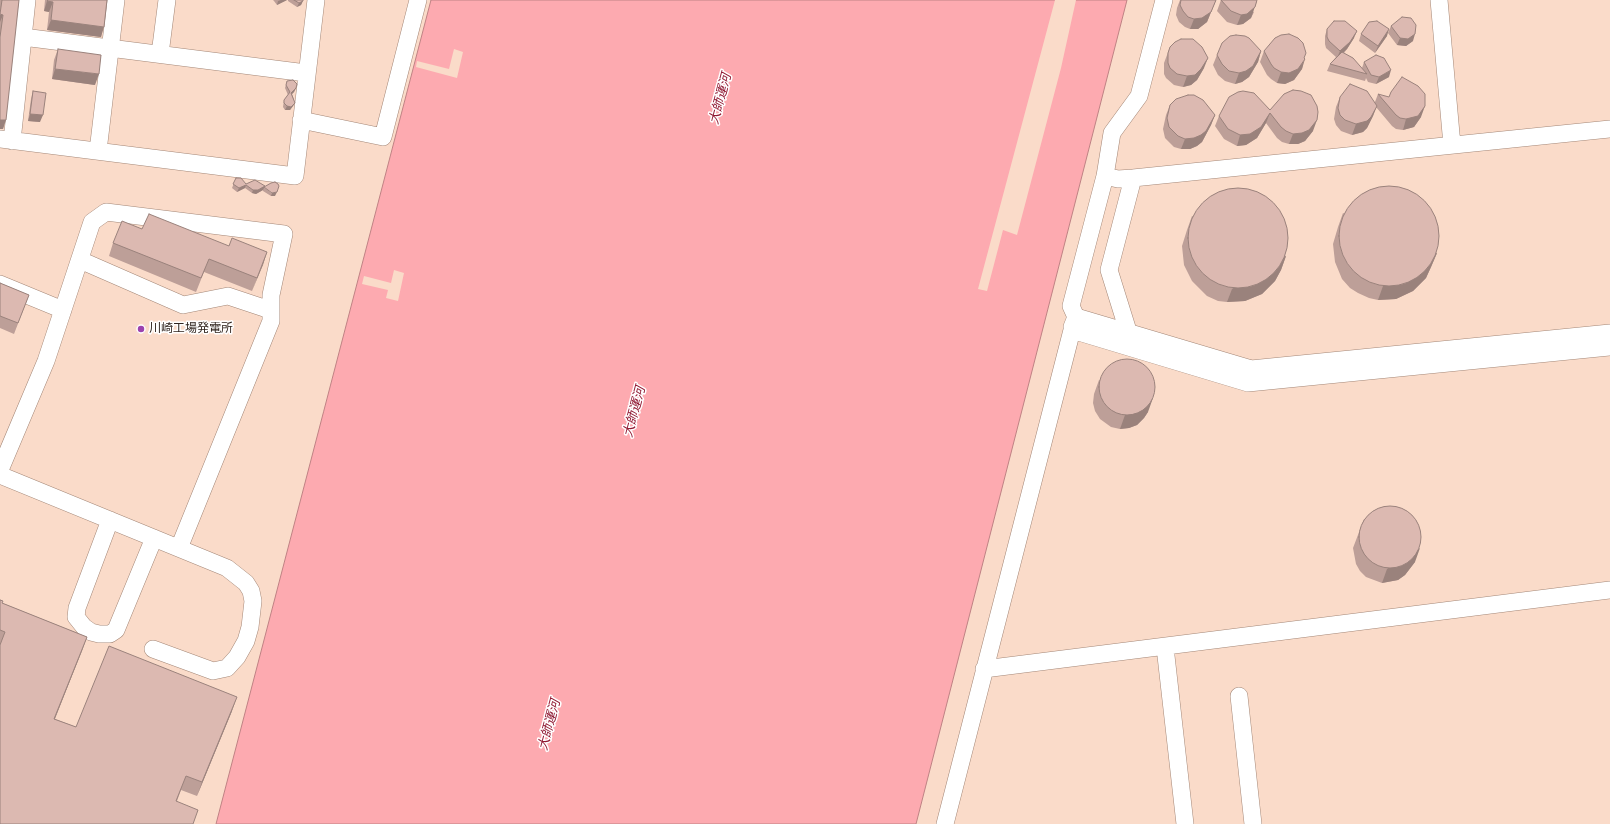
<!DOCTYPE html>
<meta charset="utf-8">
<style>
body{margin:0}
canvas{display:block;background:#fadbc9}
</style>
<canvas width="1610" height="824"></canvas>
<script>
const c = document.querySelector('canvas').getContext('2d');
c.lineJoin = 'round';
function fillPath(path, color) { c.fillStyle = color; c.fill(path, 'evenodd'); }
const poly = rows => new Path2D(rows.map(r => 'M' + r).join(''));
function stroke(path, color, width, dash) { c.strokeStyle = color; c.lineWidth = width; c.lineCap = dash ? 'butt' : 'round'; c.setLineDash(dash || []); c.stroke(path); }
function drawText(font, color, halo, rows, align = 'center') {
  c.font = font + ' "Source Serif 4","Noto Sans JP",serif'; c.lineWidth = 3; c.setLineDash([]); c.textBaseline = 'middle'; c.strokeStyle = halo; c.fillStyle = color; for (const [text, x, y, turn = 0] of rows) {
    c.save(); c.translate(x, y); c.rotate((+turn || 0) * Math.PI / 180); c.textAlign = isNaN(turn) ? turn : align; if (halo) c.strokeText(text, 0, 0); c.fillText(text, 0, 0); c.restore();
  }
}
const water = poly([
 [431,0,1127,0,916,824,216,824,431,0]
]);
fillPath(water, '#fdaab0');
stroke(water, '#bf8284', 1);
fillPath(poly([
 [1055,0,1076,0,1061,68,1017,235,1003,230,987,291,978,289],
 [454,49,463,52,457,78,416,67,417,61,449,69],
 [394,270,404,273,398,301,386,298,388,290,362,284,364,276,391,283]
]), '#fadbc9');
const minor = poly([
 [1439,0,1452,145],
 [23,37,306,73],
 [160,54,167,0],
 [301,120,383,137,418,0],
 [0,139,295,176,316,0],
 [12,141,27,0],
 [98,151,116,0],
 [1105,176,1118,179,1133,178,1610,129],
 [80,260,183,305,228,296,270,310],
 [0,284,63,310],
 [1076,317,1251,369,1610,333],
 [1072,327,1076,317,1071,306,1105,176,1112,133,1139,96,1164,0],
 [1128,331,1109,270,1133,178],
 [0,470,46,361,92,222,106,212,284,234,271,295,271,321,179,548],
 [0,475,227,568,246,583,251,591,253,601,250,627,246,641,237,657,227,668,213,671,153,649],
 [110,520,77,608,76,617,84,627,91,632,99,634,110,634,116,630,154,538],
 [1165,647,1185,824],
 [984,669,1610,590],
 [1239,696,1253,824],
 [945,824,1072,330,1248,383,1610,347]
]);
stroke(minor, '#a48777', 18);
stroke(minor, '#fff', 17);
fillPath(poly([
 [0,0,19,0,3,129,0,129],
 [45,0,107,0,101,37,47,30,49,12,44,11],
 [273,0,287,0,277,5,274,1],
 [288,0,303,0,301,5,297,7,288,1],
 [1180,0,1216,0,1207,22,1198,29,1190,29,1185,27,1179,22,1176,15,1177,8],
 [1221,0,1254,12,1251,18,1243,24,1237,25,1227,22,1217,11],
 [1391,26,1413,41,1406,46,1397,45,1388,33],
 [1327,29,1354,38,1347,49,1344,53,1362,68,1364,62,1389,77,1376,84,1368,82,1366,78,1365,81,1327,71,1330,64,1336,57,1326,48,1325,44,1325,36],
 [1361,34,1387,36,1375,53,1359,41],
 [1170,47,1204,68,1197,80,1191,85,1183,87,1174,85,1166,78,1164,74,1164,63],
 [58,49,95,85,52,79,54,60],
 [1261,51,1258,62,1249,77,1242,82,1235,84,1225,81,1218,75,1213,65,1217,55],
 [1264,51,1304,58,1302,69,1294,80,1285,84,1277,83,1271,79,1267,75,1260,62],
 [287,81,296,88,294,92,292,94,295,103,293,106,290,110,285,110,283,107,284,100,288,95,285,88],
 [33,91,40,122,28,121,31,99],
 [1378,94,1421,117,1414,127,1403,130,1396,129,1392,126,1376,107,1373,116,1367,128,1363,132,1352,135,1341,131,1336,125,1334,119,1336,107,1340,97,1375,102],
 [1170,105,1215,115,1211,125,1202,142,1197,146,1190,149,1181,149,1174,147,1165,138,1163,129,1166,115],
 [1270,110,1313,131,1305,141,1298,144,1289,144,1282,142,1277,138,1266,123,1257,138,1246,145,1237,146,1224,139,1215,126,1219,116],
 [236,178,246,184,265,186,264,187,275,196,271,196,263,191,263,190,256,194,252,193,245,188,237,192,232,188],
 [1343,213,1437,253,1431,267,1426,278,1413,291,1396,299,1378,300,1369,298,1358,293,1350,288,1342,279,1335,262,1333,244,1338,227],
 [1192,216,1286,256,1281,270,1275,281,1262,294,1245,301,1227,302,1218,301,1207,296,1192,281,1184,265,1182,246,1187,230],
 [142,229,229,246,267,252,252,291,204,272,196,292,109,256,113,243],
 [0,283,29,295,14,334,0,328],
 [1099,380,1148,412,1144,418,1137,425,1129,428,1120,429,1111,427,1100,419,1095,411,1093,403,1094,394],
 [1364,519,1415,562,1405,575,1398,580,1382,583,1366,577,1360,571,1356,564,1353,548],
 [0,600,2,603,87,637,55,719,76,727,232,711,197,796,181,790,177,801,193,824,0,824]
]), '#bd9f98');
fillPath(poly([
 [281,0,287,0,277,5,278,1],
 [1216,0,1207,22,1198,29,1190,29,1194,19],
 [47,1,53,2,49,12,44,11],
 [303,1,301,5,297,7,299,3],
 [1257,1,1251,18,1243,24,1237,25,1241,15],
 [0,15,3,15,0,22],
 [51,20,104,27,101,37,47,30],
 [1389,29,1387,36,1375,53,1378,46],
 [1357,31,1354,38,1347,49,1337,58,1340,51],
 [1415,34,1413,41,1406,46,1397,45,1400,38],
 [1261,51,1258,62,1249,77,1242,82,1235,84,1239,73],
 [1208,58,1204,68,1197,80,1191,85,1183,87,1187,76],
 [1305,59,1302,69,1294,80,1285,84,1277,83,1281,72,1302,64],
 [55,69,99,74,95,85,52,79],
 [1391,70,1389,77,1376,84,1379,77],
 [296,88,294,92,290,96,291,93],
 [295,103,293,106,290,110,285,110,287,106],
 [1377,106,1373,116,1367,128,1363,132,1352,135,1356,124],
 [1425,106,1421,117,1414,127,1403,130,1406,119],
 [1270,113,1266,123,1257,138,1246,145,1237,146,1240,135],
 [30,114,43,115,40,122,28,121],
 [1215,115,1211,125,1202,142,1197,146,1190,149,1181,149,1185,139],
 [0,120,6,120,3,129,0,129],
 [1317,120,1313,131,1305,141,1298,144,1289,144,1293,134],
 [246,185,245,188,237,192,239,188],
 [265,186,263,190,256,194,252,193,253,190],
 [277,192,275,196,271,196,272,193],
 [267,252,263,265,252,291],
 [1437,253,1431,267,1426,278,1413,291,1396,299,1378,300,1383,286],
 [1286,256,1281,270,1275,281,1262,294,1245,301,1227,302,1232,289],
 [1153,398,1148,412,1144,418,1137,425,1129,428,1120,429,1125,415],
 [1420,548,1415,562,1405,575,1398,580,1382,583,1387,569],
 [87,637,82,651,49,733,54,719],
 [237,697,232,711,197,796,202,782]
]), '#9a827c');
const building = poly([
 [2,0,19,0,6,120,0,120,0,37,3,15,0,14,2,0],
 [48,0,107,0,104,27,51,20,53,2,47,1,48,0],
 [294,0,303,0,303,1,299,3,294,0],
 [1181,0,1216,0,1211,12,1202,18,1194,19,1188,17,1183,11,1180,5,1181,0],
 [1221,0,1257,0,1255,7,1247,14,1241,15,1231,11,1221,0],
 [1402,17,1411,18,1416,25,1415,34,1408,39,1400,38,1391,26,1402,17],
 [1334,21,1345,21,1357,31,1350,42,1340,51,1329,41,1327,37,1327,29,1334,21],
 [1377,21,1389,29,1378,46,1361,34,1369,22,1377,21],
 [1289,34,1298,38,1303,43,1306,53,1304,58,1305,59,1298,69,1289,73,1281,72,1274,68,1271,64,1264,51,1275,38,1281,35,1289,34],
 [1236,35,1245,36,1249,38,1261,51,1253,66,1246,71,1239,73,1229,71,1222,64,1217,55,1222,43,1230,36,1236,35],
 [1181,39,1193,39,1202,47,1208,58,1201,69,1195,75,1187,76,1177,74,1170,68,1168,63,1168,53,1170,47,1175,42,1181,39],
 [58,49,101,55,99,74,55,69,58,49],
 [1342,52,1353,58,1367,74,1330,64,1342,52],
 [1376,55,1384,58,1391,70,1379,77,1371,75,1364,62,1376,55],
 [1402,77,1418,86,1425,94,1425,106,1418,116,1406,119,1400,118,1396,115,1378,94,1389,97,1391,92,1402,77],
 [293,80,297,84,296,88,291,93,295,103,291,107,287,106,284,103,284,100,290,92,286,85,287,81,293,80],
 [1350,84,1367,91,1377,106,1371,117,1367,121,1356,124,1345,120,1340,115,1338,108,1340,97,1350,84],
 [1293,90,1301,91,1311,95,1317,106,1318,112,1317,120,1309,130,1302,133,1293,134,1286,131,1281,127,1270,113,1261,127,1250,134,1240,135,1228,129,1219,116,1229,97,1238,92,1243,91,1254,93,1270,110,1284,94,1293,90],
 [33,91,46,93,43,115,30,114,33,91],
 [1188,95,1194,95,1203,100,1215,115,1206,131,1201,135,1194,138,1185,139,1178,136,1169,127,1167,118,1170,105,1176,99,1188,95],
 [236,178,241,178,246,184,255,180,265,186,258,190,253,190,246,185,239,188,233,184,236,178],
 [275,182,278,184,279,186,277,192,272,193,264,187,271,183,275,182],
 '1339 236a50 50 0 1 1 100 0a50 50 0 1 1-100 0Z',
 '1188 238a50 50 0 1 1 100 0a50 50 0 1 1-100 0Z',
 [149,214,229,246,232,238,267,252,257,278,209,259,201,278,113,243,122,221,142,229,149,214],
 [0,283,29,295,18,323,0,316,0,283],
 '1099 387a28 28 0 1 1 56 0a28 28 0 1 1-56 0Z',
 '1359 537a31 31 0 1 1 62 0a31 31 0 1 1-62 0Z',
 [0,600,3,601,2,603,87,637,54,719,76,727,109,646,237,697,202,782,186,776,176,801,198,810,193,824,0,824,0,645,5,632,0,630,0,600]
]);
fillPath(building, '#dcb9b1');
stroke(building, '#9a827c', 1);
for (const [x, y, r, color] of [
 [141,329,4,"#9c42ae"]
]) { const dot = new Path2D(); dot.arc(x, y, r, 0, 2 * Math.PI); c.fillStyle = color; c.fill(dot); stroke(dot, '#fff', 1.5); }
drawText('12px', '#2f231d', '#fff', [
 ["川崎工場発電所",149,329]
], 'left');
drawText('italic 13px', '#901933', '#fff', [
 ["大師運河",721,99,-75],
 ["大師運河",635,412,-75],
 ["大師運河",550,725,-75]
]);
</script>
